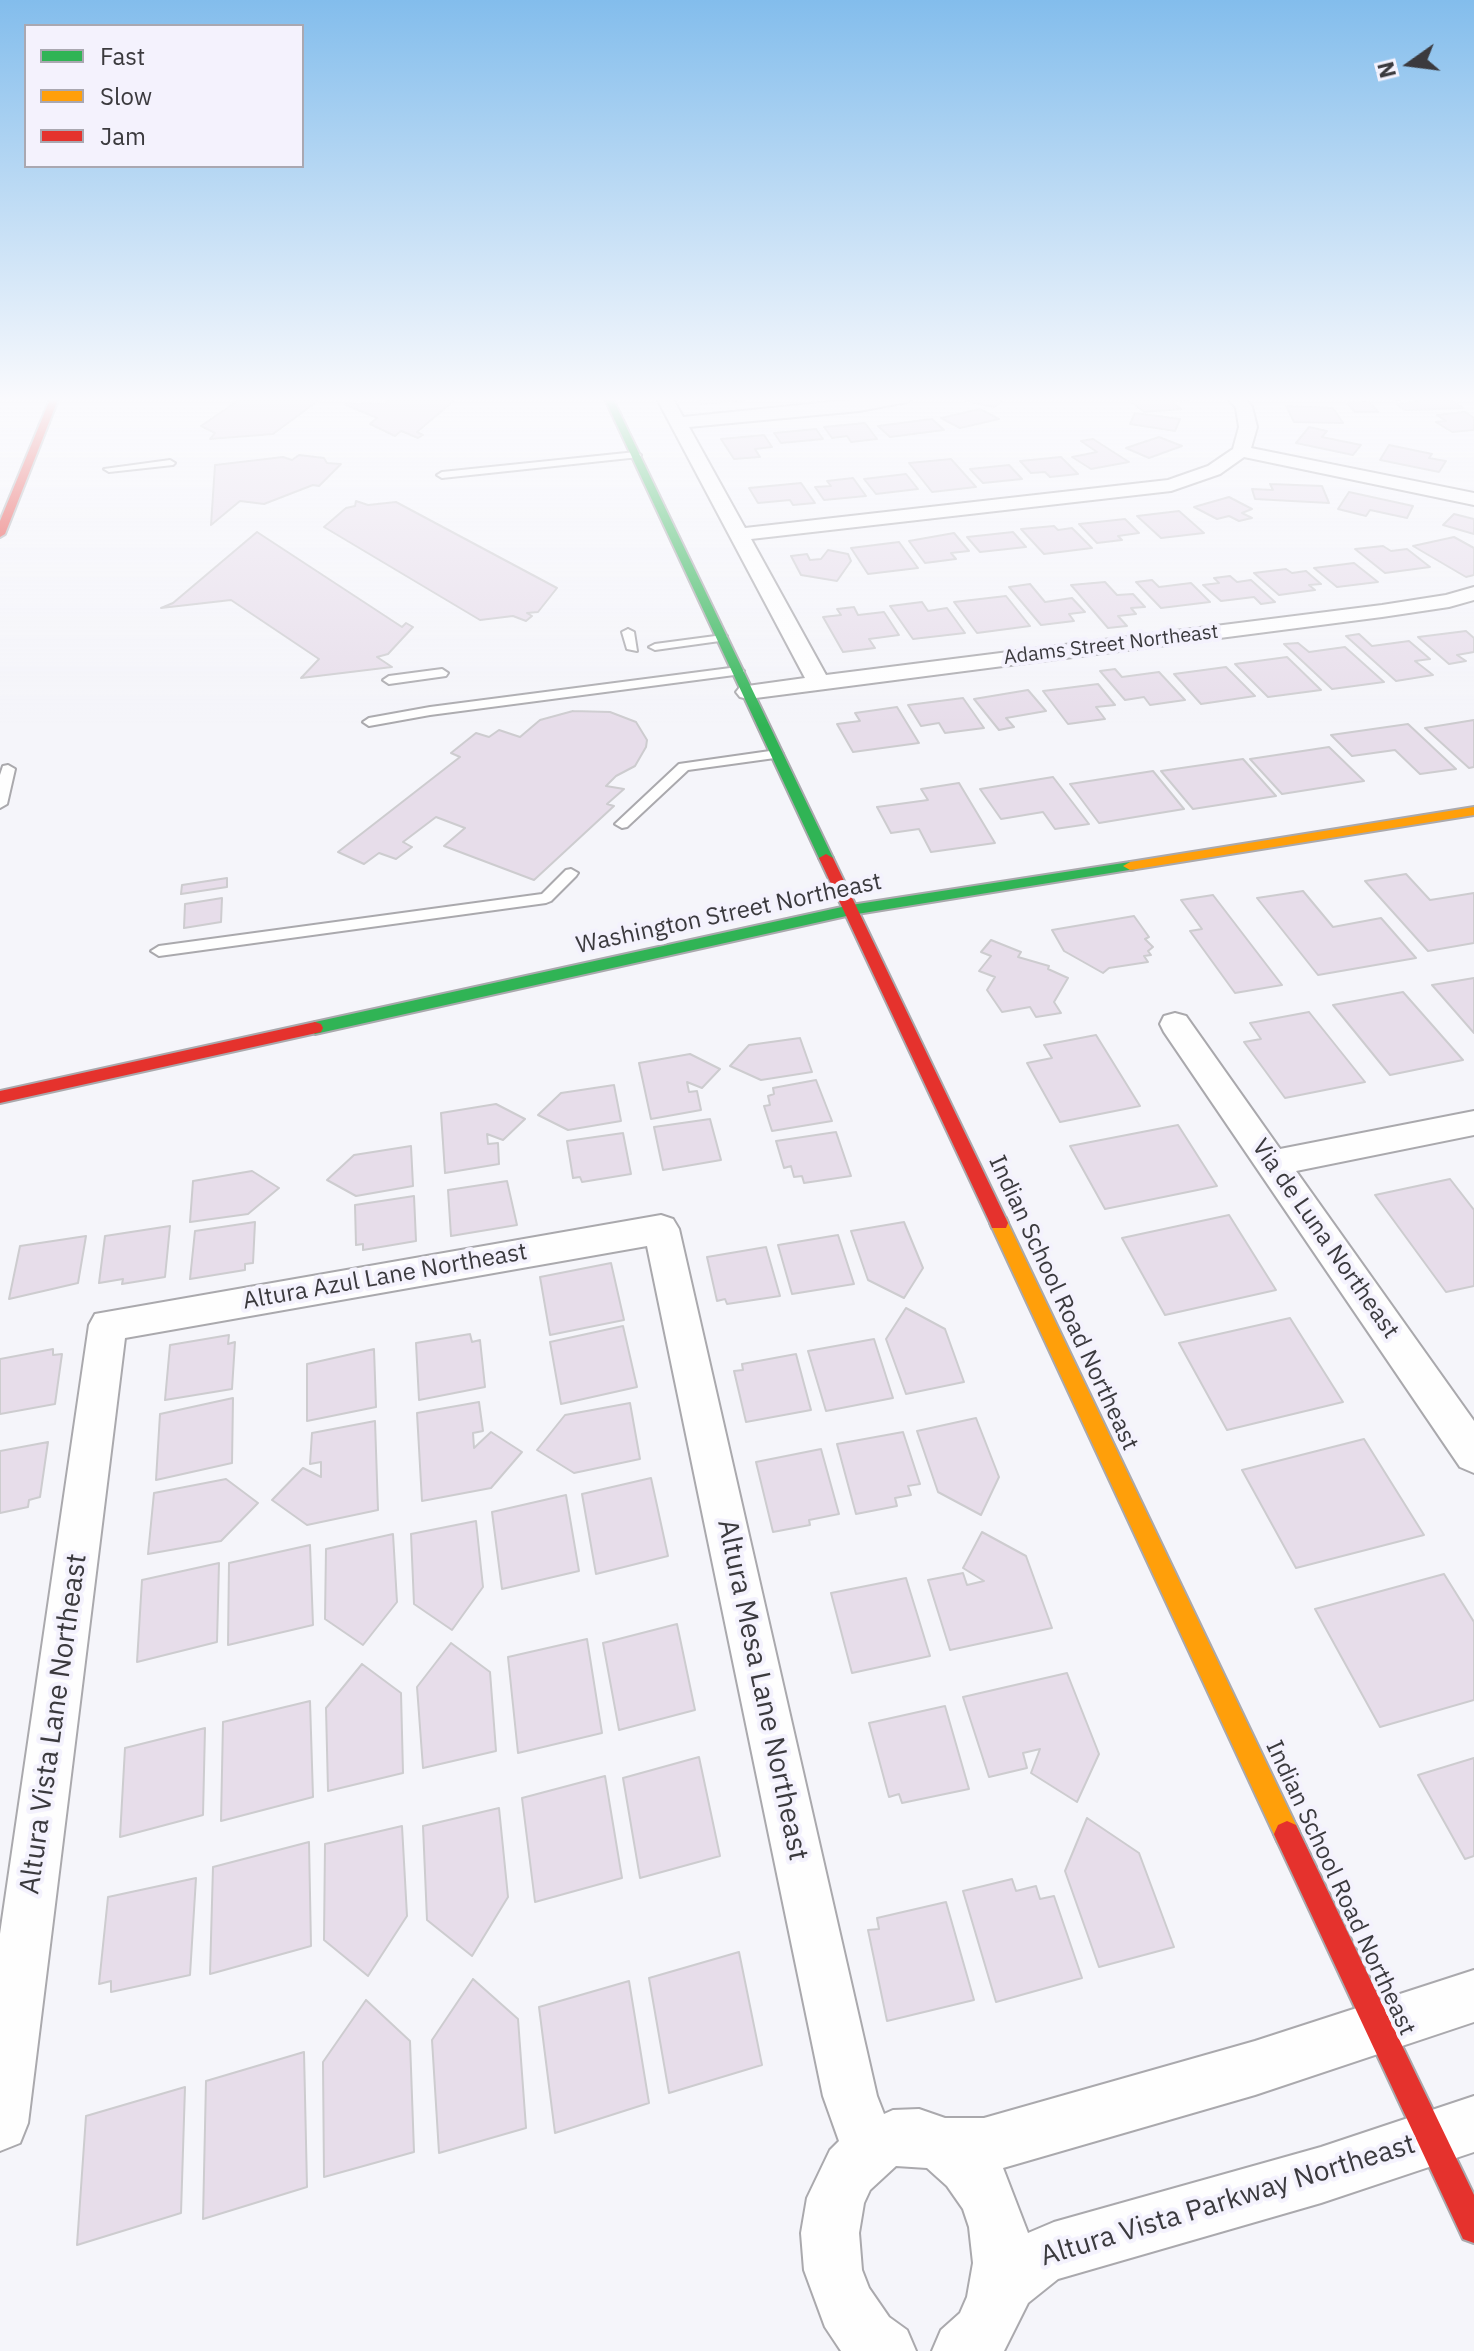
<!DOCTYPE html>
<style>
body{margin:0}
#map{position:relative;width:1474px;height:2351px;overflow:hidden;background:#f5f5fa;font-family:"IBM Plex Sans",sans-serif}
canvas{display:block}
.legend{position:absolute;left:24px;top:24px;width:280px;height:144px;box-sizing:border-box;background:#f4f2fd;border:2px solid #aaa8b1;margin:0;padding:10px 14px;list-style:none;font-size:24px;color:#3b3a3e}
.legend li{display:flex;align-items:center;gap:16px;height:40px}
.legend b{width:40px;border:2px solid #aaa8b1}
.north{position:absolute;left:1370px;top:24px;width:80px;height:80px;-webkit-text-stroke:6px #f4f2fd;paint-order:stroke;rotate:256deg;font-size:22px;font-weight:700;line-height:32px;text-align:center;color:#3b3a3e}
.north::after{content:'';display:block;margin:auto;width:28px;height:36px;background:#3b3a3e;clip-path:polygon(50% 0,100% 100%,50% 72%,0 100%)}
</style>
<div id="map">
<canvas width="1474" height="2351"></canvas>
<ul class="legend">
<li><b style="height:10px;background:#30b455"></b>Fast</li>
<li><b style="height:10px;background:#ff9f0a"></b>Slow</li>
<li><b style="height:10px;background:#e5322d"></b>Jam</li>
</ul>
<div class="north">N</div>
</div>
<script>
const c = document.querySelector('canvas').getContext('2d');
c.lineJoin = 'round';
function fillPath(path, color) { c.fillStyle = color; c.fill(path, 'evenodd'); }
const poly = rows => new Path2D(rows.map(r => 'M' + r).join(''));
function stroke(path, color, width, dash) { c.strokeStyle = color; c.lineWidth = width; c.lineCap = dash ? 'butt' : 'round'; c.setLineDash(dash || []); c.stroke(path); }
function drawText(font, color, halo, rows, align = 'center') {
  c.font = font + ' "IBM Plex Sans",sans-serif'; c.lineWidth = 8; c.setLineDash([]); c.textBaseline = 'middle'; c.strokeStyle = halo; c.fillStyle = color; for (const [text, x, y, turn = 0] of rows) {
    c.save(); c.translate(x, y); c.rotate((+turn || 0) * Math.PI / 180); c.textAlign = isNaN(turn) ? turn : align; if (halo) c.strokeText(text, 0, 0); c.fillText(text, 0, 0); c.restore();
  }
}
const building = poly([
 [243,397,323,397,273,434,210,439,215,433,201,426,243,397],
 [393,397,458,397,417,432,423,435,418,438,401,431,395,436,370,424,377,418,344,404,386,403,393,397],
 [697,397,742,397,744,400,701,404,697,397],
 [971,397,1006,397,994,407,966,401,971,397],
 [1146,397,1184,397,1188,400,1172,402,1181,409,1144,412,1129,400,1146,397],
 [1392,397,1446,397,1463,408,1405,410,1396,404,1419,402,1413,398,1396,400,1392,397],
 [1369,402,1378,412,1355,412,1347,403,1369,402],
 [1286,406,1333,408,1343,423,1294,422,1286,406],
 [980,409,999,419,960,428,941,418,980,409],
 [1465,412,1474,418,1474,430,1452,432,1436,422,1446,421,1437,415,1465,412],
 [1135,413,1180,419,1175,431,1130,424,1135,413],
 [932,419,944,430,890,437,878,426,932,419],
 [865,423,877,439,851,442,847,436,832,438,824,427,865,423],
 [1309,427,1327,431,1322,437,1361,445,1353,455,1296,443,1309,427],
 [816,429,823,439,781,443,774,433,816,429],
 [764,435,772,447,755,449,760,457,734,459,721,439,764,435],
 [1159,437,1182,446,1149,458,1126,448,1159,437],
 [1093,439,1129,462,1091,469,1072,457,1097,452,1081,441,1093,439],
 [1389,445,1432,454,1429,458,1446,461,1439,472,1380,460,1389,445],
 [299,455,324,458,327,463,341,464,319,486,313,485,264,504,240,501,211,525,215,465,283,457,292,460,299,455],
 [1061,457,1078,474,1050,477,1045,472,1031,473,1020,461,1061,457],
 [951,459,976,487,932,492,909,463,951,459],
 [1009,465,1022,479,983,483,970,469,1009,465],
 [906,474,918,489,876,494,864,479,906,474],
 [853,478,866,496,824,500,815,487,831,486,827,481,853,478],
 [801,483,815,503,793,505,790,500,758,503,749,488,801,483],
 [1270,484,1322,486,1329,503,1255,499,1252,489,1273,490,1270,484],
 [1349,492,1413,506,1407,518,1370,510,1366,516,1338,509,1349,492],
 [1229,497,1252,509,1242,513,1252,518,1239,521,1229,516,1217,519,1194,507,1229,497],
 [356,501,368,505,396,502,557,588,538,612,527,613,532,616,526,621,513,616,480,620,324,527,346,508,355,506,356,501],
 [1179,511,1204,533,1161,538,1137,516,1179,511],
 [1454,514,1474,519,1474,534,1443,525,1454,514],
 [1125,519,1139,533,1118,536,1122,540,1097,543,1079,524,1125,519],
 [1054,526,1058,530,1072,528,1092,548,1044,554,1021,529,1054,526],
 [257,532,402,627,406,623,413,627,388,654,377,657,392,667,301,678,319,659,231,600,161,608,173,603,257,532],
 [1013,532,1026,547,980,552,967,537,1013,532],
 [954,533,969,551,951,553,956,559,925,563,909,541,954,533],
 [1454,537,1474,548,1474,575,1466,577,1413,546,1454,537],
 [899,542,918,568,868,574,851,548,899,542],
 [1383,546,1391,551,1407,549,1430,567,1385,573,1355,549,1383,546],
 [828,550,848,554,851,561,837,581,801,575,791,556,807,554,810,560,821,559,828,550],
 [1354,563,1378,582,1337,587,1314,568,1354,563],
 [1286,569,1292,573,1306,571,1321,584,1309,585,1315,590,1279,595,1254,573,1286,569],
 [1230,576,1237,582,1251,580,1275,602,1261,604,1254,597,1221,601,1203,585,1219,583,1214,578,1230,576],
 [1152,580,1159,587,1191,583,1210,602,1161,608,1136,582,1152,580],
 [1105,582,1117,595,1133,594,1145,607,1131,608,1136,614,1118,616,1127,626,1108,628,1071,585,1105,582],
 [1030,584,1045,602,1072,598,1085,612,1069,614,1074,621,1041,625,1009,587,1030,584],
 [1006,596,1030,626,977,633,954,602,1006,596],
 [922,602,928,611,947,608,965,633,913,639,890,606,922,602],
 [854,607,858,615,884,612,899,635,869,639,875,648,843,652,823,617,841,615,837,609,854,607],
 [1466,631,1474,638,1474,652,1457,655,1466,661,1449,664,1418,637,1466,631],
 [1359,634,1372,646,1409,641,1430,659,1415,661,1433,675,1396,681,1346,636,1359,634],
 [1298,643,1309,652,1345,647,1384,682,1332,689,1284,644,1298,643],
 [1287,657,1321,690,1268,697,1235,664,1287,657],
 [1226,667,1255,696,1201,704,1174,674,1226,667],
 [1115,669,1122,677,1159,672,1185,700,1150,705,1144,697,1125,700,1100,671,1115,669],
 [1098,684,1115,705,1096,707,1105,719,1068,724,1043,691,1098,684],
 [1028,690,1046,711,1006,718,1014,727,999,730,974,699,1028,690],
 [963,698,984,728,945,733,939,723,921,726,908,705,963,698],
 [897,707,919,743,853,752,837,724,860,721,855,713,897,707],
 [573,711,610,712,636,722,647,740,646,747,635,766,616,776,606,786,624,789,607,804,614,806,534,880,444,846,465,828,436,817,403,842,412,847,396,859,379,853,364,864,338,852,460,757,451,753,476,733,489,737,499,730,520,737,540,720,573,711],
 [1474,720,1474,767,1469,768,1425,728,1474,720],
 [1408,724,1456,769,1420,774,1395,750,1352,756,1331,735,1408,724],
 [1329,747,1364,781,1282,794,1250,759,1329,747],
 [1243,759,1276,796,1193,809,1161,771,1243,759],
 [1153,771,1184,809,1099,823,1070,784,1153,771],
 [1053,777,1089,824,1055,829,1043,812,1001,819,980,789,1053,777],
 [959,783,995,843,931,852,919,829,891,833,877,807,928,800,921,789,959,783],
 [1406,874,1430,900,1474,893,1474,943,1428,951,1365,881,1406,874],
 [227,878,227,887,181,894,182,885,227,878],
 [1303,891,1333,927,1381,918,1416,958,1318,975,1257,898,1303,891],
 [1213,895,1282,985,1235,993,1190,931,1202,929,1181,900,1213,895],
 [222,898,221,922,184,928,185,904,222,898],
 [1134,916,1149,937,1145,939,1153,947,1148,951,1151,955,1144,956,1148,962,1109,968,1103,973,1064,951,1052,930,1134,916],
 [991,940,1021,952,1018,957,1049,966,1048,969,1068,978,1054,1002,1061,1013,1036,1017,1030,1007,1002,1012,987,990,995,977,979,971,991,956,981,952,991,940],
 [1474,978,1474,1033,1432,985,1474,978],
 [1403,992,1463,1060,1390,1075,1333,1005,1403,992],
 [1309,1012,1365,1082,1285,1098,1244,1042,1261,1039,1250,1023,1309,1012],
 [1096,1035,1140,1106,1060,1122,1027,1063,1052,1058,1044,1045,1096,1035],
 [800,1038,812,1072,761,1080,730,1066,749,1045,800,1038],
 [690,1054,720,1069,702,1088,687,1082,689,1092,697,1091,701,1110,651,1119,639,1063,690,1054],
 [816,1080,832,1121,772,1131,764,1106,770,1105,768,1096,774,1094,773,1088,816,1080],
 [614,1085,621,1121,568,1130,538,1115,561,1093,614,1085],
 [496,1104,525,1119,503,1140,487,1134,488,1144,498,1143,499,1164,445,1173,441,1113,496,1104],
 [710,1119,721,1160,663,1170,654,1127,710,1119],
 [1178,1125,1217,1186,1105,1209,1070,1146,1178,1125],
 [836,1132,851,1176,804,1183,802,1176,794,1177,791,1166,784,1168,776,1141,836,1132],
 [623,1133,631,1174,582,1182,580,1177,573,1178,567,1141,623,1133],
 [411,1146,413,1186,356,1196,327,1180,354,1155,411,1146],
 [252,1171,279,1188,248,1214,190,1222,193,1181,252,1171],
 [1450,1179,1474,1210,1474,1286,1446,1292,1375,1195,1450,1179],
 [507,1181,517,1225,451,1236,448,1190,507,1181],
 [414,1196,416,1241,363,1250,363,1244,356,1245,355,1205,414,1196],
 [1229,1215,1276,1290,1165,1315,1122,1238,1229,1215],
 [255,1222,253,1263,245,1264,245,1270,190,1279,195,1231,255,1222],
 [904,1222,923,1268,904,1298,868,1280,851,1231,904,1222],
 [170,1226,165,1277,122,1284,123,1279,99,1283,105,1236,170,1226],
 [838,1235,854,1284,792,1294,778,1245,838,1235],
 [86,1236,78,1283,9,1299,20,1246,86,1236],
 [766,1247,780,1296,727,1304,725,1299,717,1301,707,1257,766,1247],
 [611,1263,624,1320,550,1335,540,1277,611,1263],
 [906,1308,945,1329,964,1382,906,1394,886,1339,906,1308],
 [1290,1318,1343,1402,1227,1430,1179,1343,1290,1318],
 [623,1326,637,1387,561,1404,550,1342,623,1326],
 [470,1334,472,1342,480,1340,485,1387,419,1400,416,1343,470,1334],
 [229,1335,228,1344,235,1342,232,1389,165,1400,170,1345,229,1335],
 [874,1339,893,1398,826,1411,808,1351,874,1339],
 [53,1349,53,1355,62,1354,55,1404,0,1414,0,1359,53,1349],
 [374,1349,376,1407,307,1421,307,1364,374,1349],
 [796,1354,811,1410,746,1422,734,1371,743,1370,742,1364,796,1354],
 [233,1398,232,1463,156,1480,160,1414,233,1398],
 [479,1402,483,1431,473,1433,474,1448,491,1432,522,1452,491,1488,422,1501,417,1413,479,1402],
 [630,1403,640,1459,574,1473,537,1450,565,1415,630,1403],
 [976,1418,999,1477,981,1515,938,1492,917,1431,976,1418],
 [375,1421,378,1510,307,1525,272,1500,303,1468,321,1477,321,1462,310,1464,312,1433,375,1421],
 [903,1432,920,1484,908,1486,911,1495,895,1498,897,1506,856,1514,837,1444,903,1432],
 [1364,1439,1424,1535,1296,1568,1242,1470,1364,1439],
 [48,1442,40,1497,29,1500,28,1507,0,1513,0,1451,48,1442],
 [821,1449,839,1514,809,1520,810,1525,773,1532,756,1462,821,1449],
 [651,1478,668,1556,596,1574,582,1494,651,1478],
 [226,1479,258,1503,221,1541,148,1554,154,1493,226,1479],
 [566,1495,579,1571,502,1589,492,1512,566,1495],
 [476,1521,483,1587,452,1630,414,1604,411,1534,476,1521],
 [982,1532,1026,1556,1052,1628,950,1650,928,1580,963,1573,967,1585,984,1581,963,1568,982,1532],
 [393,1534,397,1602,363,1645,325,1619,326,1549,393,1534],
 [310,1545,313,1625,228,1645,229,1563,310,1545],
 [219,1563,217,1642,137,1662,142,1580,219,1563],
 [1444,1574,1474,1622,1474,1700,1380,1727,1315,1609,1444,1574],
 [906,1578,930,1656,852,1673,831,1593,906,1578],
 [677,1624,695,1710,619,1730,603,1643,677,1624],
 [587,1639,602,1733,518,1753,508,1657,587,1639],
 [451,1643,490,1672,496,1751,423,1768,417,1687,451,1643],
 [362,1664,401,1693,403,1773,328,1791,326,1708,362,1664],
 [1067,1673,1099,1754,1077,1802,1031,1773,1040,1749,1023,1753,1027,1768,989,1777,963,1697,1067,1673],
 [310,1701,313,1797,221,1821,223,1722,310,1701],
 [945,1706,969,1789,902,1803,899,1794,889,1797,869,1723,945,1706],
 [205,1728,203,1815,120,1837,125,1748,205,1728],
 [699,1757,720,1856,640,1878,623,1778,699,1757],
 [1474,1758,1474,1856,1465,1859,1418,1775,1474,1758],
 [605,1776,622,1878,535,1902,522,1798,605,1776],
 [499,1808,508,1897,472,1956,427,1920,423,1826,499,1808],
 [1087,1818,1139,1853,1174,1947,1099,1967,1065,1871,1087,1818],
 [402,1826,407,1916,368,1976,324,1940,325,1844,402,1826],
 [309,1842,311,1946,210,1974,213,1867,309,1842],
 [196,1878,190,1975,111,1992,111,1981,99,1984,108,1897,196,1878],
 [1012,1879,1016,1891,1036,1886,1040,1899,1054,1896,1082,1978,996,2002,963,1891,1012,1879],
 [946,1902,974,2000,887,2021,868,1930,879,1929,877,1918,946,1902],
 [739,1952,762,2065,669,2093,649,1978,739,1952],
 [473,1979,518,2019,526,2128,439,2153,432,2040,473,1979],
 [629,1981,649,2103,555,2133,539,2007,629,1981],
 [366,2000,410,2041,414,2152,324,2177,323,2062,366,2000],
 [304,2052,307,2187,203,2219,206,2081,304,2052],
 [185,2087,181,2213,77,2245,86,2116,185,2087]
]);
fillPath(building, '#e7ddea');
stroke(building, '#cdcccf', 2);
const lane = poly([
 [636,452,641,455,639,457,442,478,437,475,442,472,636,452],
 [170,460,175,463,173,465,109,472,104,469,170,460],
 [628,629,634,632,637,651,627,649,622,632,628,629],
 [723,635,727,636,727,640,655,650,649,647,655,644,723,635],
 [738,667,744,671,742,674,430,715,369,726,363,722,369,718,430,707,738,667],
 [442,669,448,673,446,676,389,684,383,680,389,676,442,669],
 [777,750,783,754,782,757,688,770,627,827,622,828,615,824,679,764,777,750],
 [8,765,15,769,7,804,0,808,0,775,3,766,8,765],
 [571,869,578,873,576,876,551,901,546,903,159,956,151,951,159,946,542,894,566,870,571,869]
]);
const street = poly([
 [656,397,672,397,683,417,879,397,915,397,907,402,859,411,689,427,745,528,1168,480,1208,466,1233,449,1239,427,1236,408,1227,397,1244,397,1252,407,1257,427,1251,448,1474,493,1474,505,1244,457,1220,474,1171,491,751,539,826,675,1382,605,1446,595,1474,587,1474,600,1449,607,1382,617,748,699,740,697,736,692,740,687,805,678,656,397],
 [1175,1013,1186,1016,1280,1149,1474,1111,1474,1135,1296,1171,1474,1421,1474,1473,1460,1467,1164,1032,1160,1024,1164,1016,1175,1013],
 [661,1215,673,1219,679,1229,877,2096,884,2114,893,2110,919,2109,945,2118,984,2118,1255,2041,1474,1970,1474,2022,1255,2095,1003,2168,1028,2233,1054,2222,1321,2147,1474,2096,1474,2152,1321,2203,1058,2279,1028,2303,1004,2351,932,2351,941,2330,960,2313,967,2297,973,2263,969,2227,963,2209,947,2186,927,2168,896,2166,870,2190,864,2203,859,2233,862,2270,869,2288,889,2317,907,2330,916,2351,841,2351,825,2327,804,2270,801,2233,807,2198,830,2150,839,2141,823,2096,647,1246,125,1338,28,2123,20,2143,0,2151,0,1934,89,1325,95,1314,661,1215]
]);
const fast = poly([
 [604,397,612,397,833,858,831,861,821,861,819,858,604,397],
 [1130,862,1137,866,1135,869,851,915,315,1034,307,1028,315,1022,851,905,1130,862]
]);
const slow = poly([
 [1474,807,1474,815,1130,870,1123,866,1130,862,1474,807],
 [999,1216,1006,1218,1008,1223,1296,1825,1300,1834,1296,1843,1287,1847,1278,1843,990,1223,992,1218,999,1216]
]);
const jam = poly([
 [51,397,59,397,5,534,0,537,0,521,51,397],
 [826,854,833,858,1008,1223,1006,1228,992,1228,990,1223,819,858,826,854],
 [315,1022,321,1024,323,1028,321,1032,0,1103,0,1091,315,1022],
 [1287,1821,1296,1825,1474,2195,1474,2243,1463,2239,1278,1843,1274,1834,1278,1825,1287,1821]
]);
stroke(lane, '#aaa9ad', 4);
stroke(street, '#aaa9ad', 4);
stroke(fast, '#aaa9ad', 4);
stroke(slow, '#aaa9ad', 4);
stroke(jam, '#aaa9ad', 4);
fillPath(lane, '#fefefe');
fillPath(street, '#fefefe');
fillPath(fast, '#30b455');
fillPath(slow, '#ff9f0a');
fillPath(jam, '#e5322d');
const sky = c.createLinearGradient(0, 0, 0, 726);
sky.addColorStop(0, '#83bdec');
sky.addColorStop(0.55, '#fafafd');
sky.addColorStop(1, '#fafafd00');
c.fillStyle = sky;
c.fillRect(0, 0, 1474, 726);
drawText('20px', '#3b3a3e', '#f4f2fd', [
 ["Adams Street Northeast",1111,645,-7]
]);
drawText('24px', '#3b3a3e', '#f4f2fd', [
 ["Washington Street Northeast",729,914,-12],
 ["Via de Luna Northeast",1325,1239,55],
 ["Altura Azul Lane Northeast",385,1277,-10],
 ["Indian School Road Northeast",1063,1303,65],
 ["Indian School Road Northeast",1340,1888,65]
]);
drawText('28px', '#3b3a3e', '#f4f2fd', [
 ["Altura Mesa Lane Northeast",762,1690,78],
 ["Altura Vista Lane Northeast",54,1724,-82],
 ["Altura Vista Parkway Northeast",1228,2201,-17]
]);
</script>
